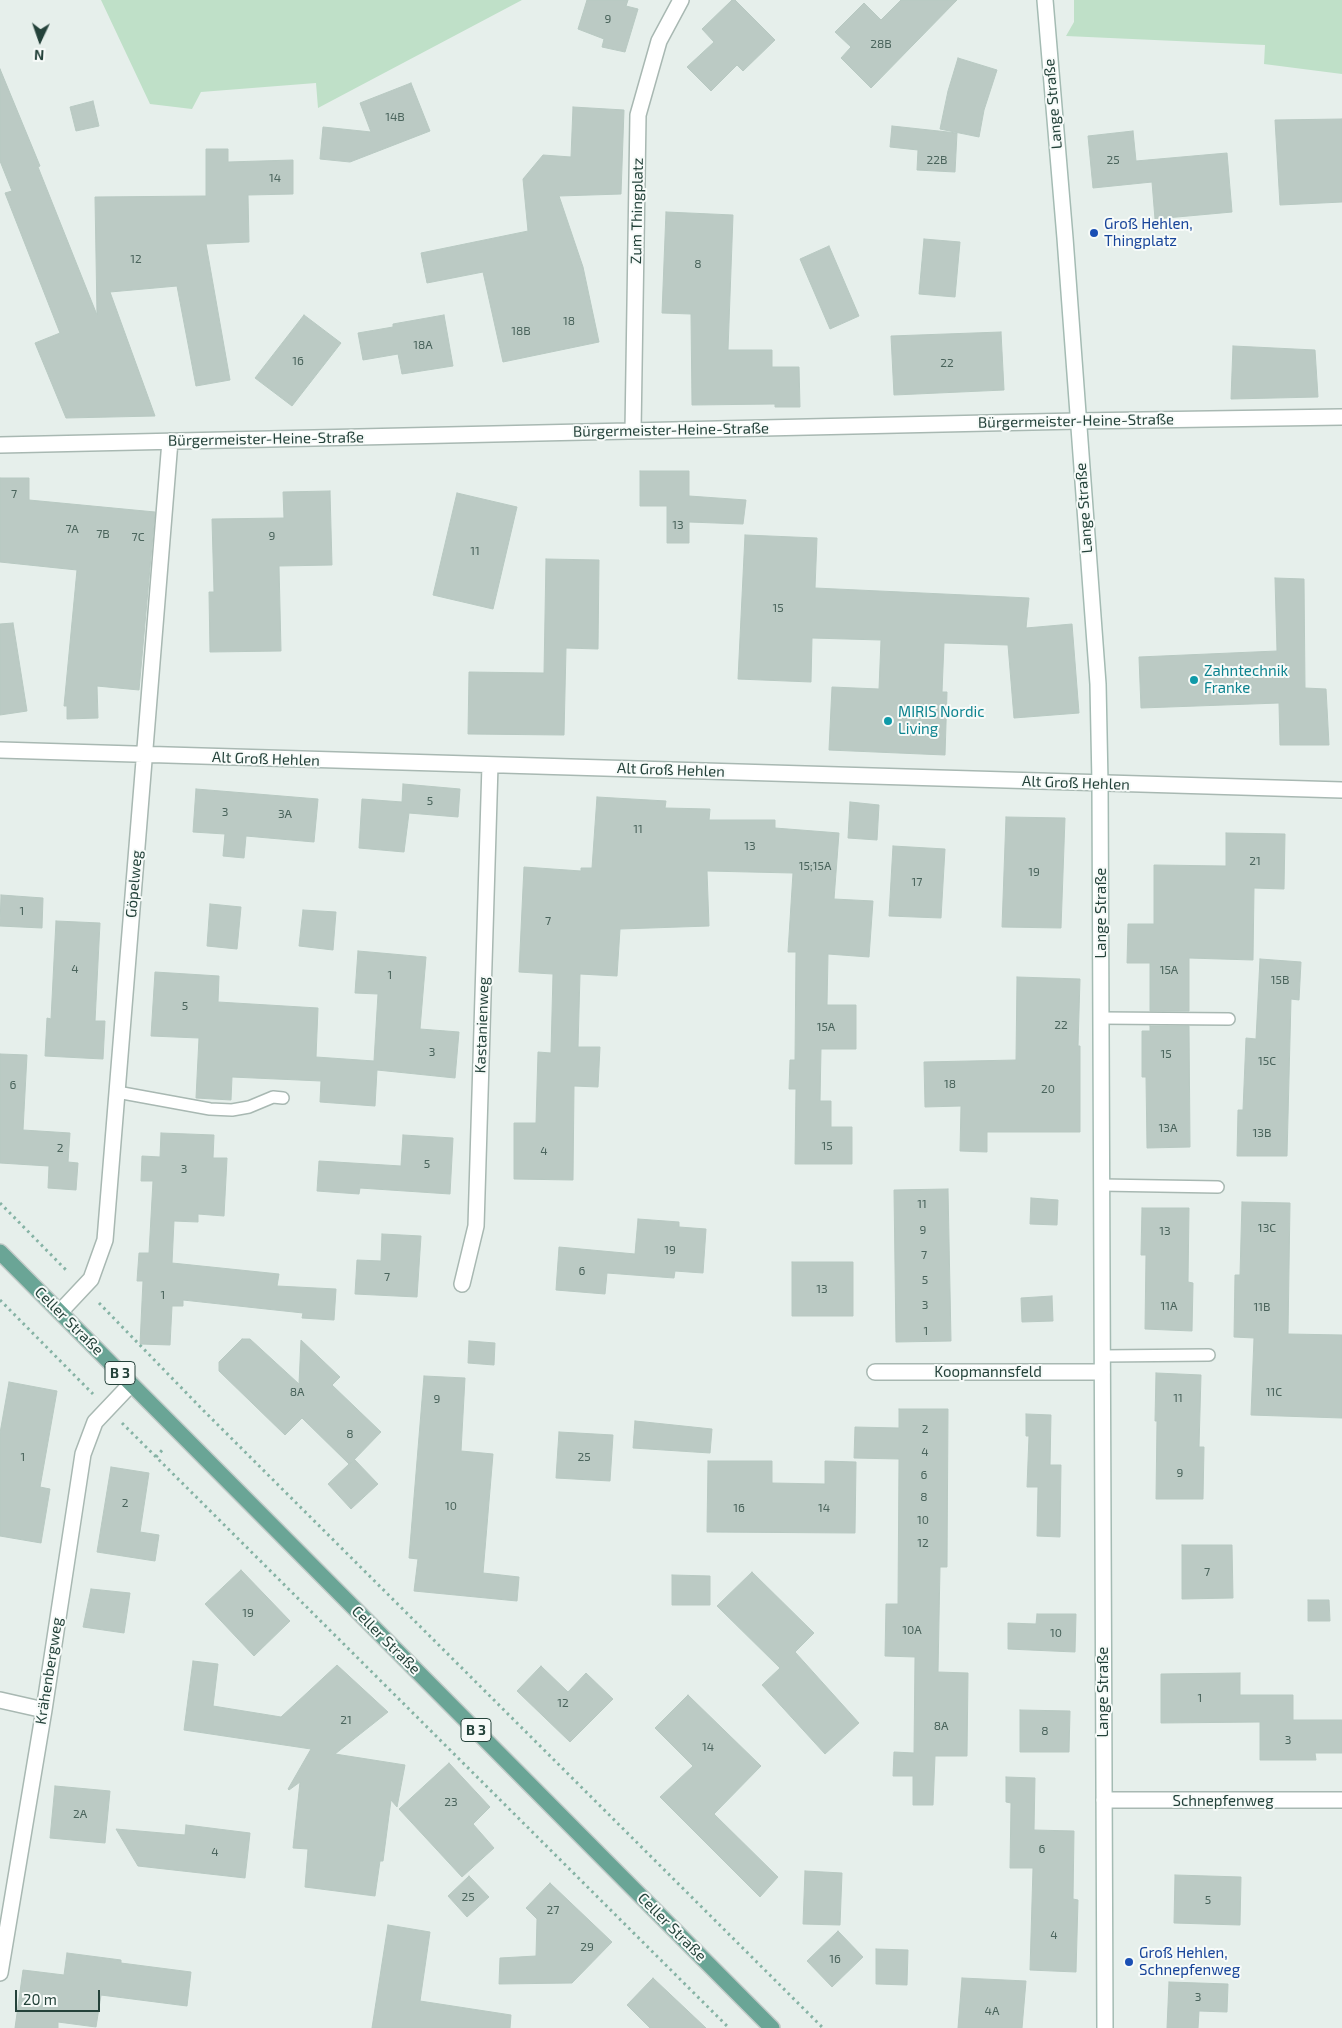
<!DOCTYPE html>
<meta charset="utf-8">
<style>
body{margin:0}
#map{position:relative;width:1342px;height:2028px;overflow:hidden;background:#e6efeb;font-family:"Exo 2",sans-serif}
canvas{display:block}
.north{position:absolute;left:15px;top:15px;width:50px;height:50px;-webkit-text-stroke:4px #f7fbf9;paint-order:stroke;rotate:183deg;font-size:14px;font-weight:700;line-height:20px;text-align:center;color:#24423a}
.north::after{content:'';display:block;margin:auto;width:18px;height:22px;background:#24423a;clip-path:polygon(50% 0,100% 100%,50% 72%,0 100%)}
.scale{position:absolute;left:15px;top:1990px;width:85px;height:22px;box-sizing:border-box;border:2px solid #24423a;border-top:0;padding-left:6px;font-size:15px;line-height:18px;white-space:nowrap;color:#24423a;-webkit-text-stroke:4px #f7fbf9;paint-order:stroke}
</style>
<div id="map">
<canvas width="1342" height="2028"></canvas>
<div class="north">N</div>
<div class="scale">20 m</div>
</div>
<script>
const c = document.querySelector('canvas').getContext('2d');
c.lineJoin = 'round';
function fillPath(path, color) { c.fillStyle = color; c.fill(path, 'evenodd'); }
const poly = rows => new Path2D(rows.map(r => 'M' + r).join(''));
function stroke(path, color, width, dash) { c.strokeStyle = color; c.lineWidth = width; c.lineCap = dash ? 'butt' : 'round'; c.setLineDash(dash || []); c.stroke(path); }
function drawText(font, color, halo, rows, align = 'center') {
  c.font = font + ' "Exo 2",sans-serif'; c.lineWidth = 4; c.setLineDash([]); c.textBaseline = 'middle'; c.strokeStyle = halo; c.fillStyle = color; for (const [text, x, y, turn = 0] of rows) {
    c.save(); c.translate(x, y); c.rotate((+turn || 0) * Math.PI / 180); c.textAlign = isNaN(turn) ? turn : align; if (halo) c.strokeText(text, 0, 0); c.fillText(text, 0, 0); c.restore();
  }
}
fillPath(poly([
 [101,0,522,0,318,108,316,83,201,92,192,109,150,104],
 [1074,0,1342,0,1342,74,1264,64,1265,45,1066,36,1074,22]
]), '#bfe0c8');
const building = poly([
 [587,0,628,0,626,6,638,9,625,52,602,47,604,39,578,29,587,0],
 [732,0,735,0,775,40,743,71,737,65,711,91,687,67,714,42,702,29,732,0],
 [901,0,957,0,871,88,841,58,851,47,835,32,864,3,881,20,901,0],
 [958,58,997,70,984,110,979,137,940,129,948,91,958,58],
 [0,69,40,166,38,167,97,315,95,197,206,196,206,149,228,149,228,162,293,160,293,194,248,195,249,242,206,244,230,380,196,386,177,286,110,292,155,416,66,418,35,343,60,333,5,193,12,191,0,161,0,69],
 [411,83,430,131,350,162,320,159,323,127,371,132,360,103,411,83],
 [93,101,99,126,76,131,70,107,93,101],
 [573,107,624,110,621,194,559,196,583,267,599,342,503,362,483,272,427,283,421,253,528,231,523,179,543,155,571,157,573,107],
 [1342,119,1342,202,1280,205,1275,120,1342,119],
 [892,126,957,133,955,172,917,170,918,150,890,147,892,126],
 [1133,131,1136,161,1227,153,1232,212,1155,219,1152,182,1093,188,1088,136,1133,131],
 [666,212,733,215,728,350,772,350,772,367,799,367,800,407,775,407,775,404,692,405,691,314,662,313,666,212],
 [924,239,960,242,955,297,919,294,924,239],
 [829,246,859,316,830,329,800,259,829,246],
 [304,315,341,343,292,406,255,378,304,315],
 [444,315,453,366,402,374,398,354,363,360,358,333,393,327,393,324,444,315],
 [1001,332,1004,390,894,395,891,336,1001,332],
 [1233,346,1315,350,1318,397,1231,399,1233,346],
 [640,471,689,471,689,496,746,500,743,524,689,522,689,543,667,543,667,506,640,506,640,471],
 [0,478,29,478,29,500,155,512,139,690,97,686,98,718,67,719,67,706,64,706,77,570,0,562,0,478],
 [330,491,332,565,279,566,281,651,210,652,209,592,214,592,212,519,284,518,283,492,330,491],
 [457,493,517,507,493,609,433,595,457,493],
 [745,535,817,538,815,588,1029,598,1026,628,1072,624,1079,713,1014,718,1008,645,944,643,942,692,947,692,945,755,829,750,832,687,879,689,881,640,812,638,811,682,738,679,745,535],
 [546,559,599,560,598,649,566,648,564,735,468,734,469,672,544,673,546,559],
 [1275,578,1304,579,1305,688,1326,689,1329,745,1280,745,1279,703,1141,708,1139,657,1277,651,1275,578],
 [13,623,27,711,0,715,0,624,13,623],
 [403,784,460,789,458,817,409,813,404,852,359,848,362,799,402,802,403,784],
 [196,789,318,799,314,842,246,836,244,858,223,856,225,834,193,832,196,789],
 [597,797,666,801,665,808,710,809,709,820,775,820,775,828,839,833,834,899,873,901,869,957,828,954,827,1005,856,1005,856,1049,821,1049,820,1101,831,1101,831,1127,852,1127,852,1164,795,1164,796,1089,789,1089,790,1060,795,1060,796,952,788,952,793,873,707,871,709,926,620,929,617,976,580,974,578,1047,600,1047,598,1087,574,1086,573,1180,514,1179,514,1123,536,1123,538,1052,551,1053,553,974,519,972,524,867,581,871,581,868,592,868,597,797],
 [850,802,879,805,877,840,848,838,850,802],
 [1006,817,1065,818,1061,928,1002,927,1006,817],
 [1226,833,1285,834,1284,889,1254,888,1253,960,1189,958,1189,1011,1150,1011,1150,963,1127,963,1128,924,1154,924,1154,865,1226,866,1226,833],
 [893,846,945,849,941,918,889,916,893,846],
 [1,895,43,898,42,928,0,926,1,895],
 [210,904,241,907,237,949,207,946,210,904],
 [303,910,336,912,333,950,299,946,303,910],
 [56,921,100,923,95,1021,105,1021,103,1059,45,1056,47,1018,51,1019,56,921],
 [358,951,426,957,420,1029,459,1032,455,1078,377,1070,375,1106,320,1102,321,1081,232,1077,231,1100,196,1098,199,1038,151,1036,155,972,219,976,218,1002,318,1008,316,1057,374,1061,378,994,355,993,358,951],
 [1260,959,1301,962,1299,1000,1291,999,1287,1156,1237,1156,1238,1110,1243,1110,1246,1038,1256,1039,1260,959],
 [1017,977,1080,979,1078,1046,1080,1046,1080,1132,987,1132,987,1152,960,1151,961,1106,925,1107,924,1062,1016,1060,1017,977],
 [1150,1026,1189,1026,1190,1147,1147,1148,1146,1077,1142,1077,1142,1031,1150,1031,1150,1026],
 [0,1054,27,1055,23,1130,70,1133,68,1162,78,1163,76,1190,48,1188,49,1166,0,1163,0,1054],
 [161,1133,214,1135,213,1158,227,1158,224,1216,198,1214,198,1222,174,1221,172,1263,279,1274,277,1286,336,1289,334,1320,302,1318,303,1313,183,1300,183,1306,172,1306,170,1345,140,1344,143,1281,137,1281,139,1253,149,1253,153,1181,141,1181,142,1156,160,1157,161,1133],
 [403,1135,453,1138,450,1194,360,1188,359,1194,317,1191,319,1161,401,1166,403,1135],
 [948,1189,951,1341,896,1342,894,1190,948,1189],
 [1031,1198,1058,1200,1057,1225,1030,1224,1031,1198],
 [1242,1202,1290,1203,1288,1334,1342,1335,1342,1418,1251,1415,1254,1338,1234,1337,1235,1275,1240,1275,1242,1202],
 [1142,1208,1189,1208,1188,1282,1193,1283,1192,1331,1145,1329,1146,1255,1141,1255,1142,1208],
 [638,1219,679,1222,679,1227,706,1229,703,1273,675,1271,674,1278,607,1273,605,1294,556,1290,559,1247,635,1254,638,1219],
 [382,1234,421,1236,417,1297,355,1294,357,1260,381,1261,382,1234],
 [792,1262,853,1262,853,1316,792,1316,792,1262],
 [1052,1296,1053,1321,1022,1322,1021,1298,1052,1296],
 [242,1339,250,1339,299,1384,301,1340,340,1377,332,1385,381,1432,350,1464,354,1459,378,1484,351,1509,328,1484,349,1464,302,1418,285,1435,219,1371,219,1362,242,1339],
 [469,1341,495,1343,494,1365,468,1363,469,1341],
 [1156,1373,1201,1375,1199,1447,1204,1447,1203,1499,1156,1499,1157,1421,1155,1421,1156,1373],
 [424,1376,465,1378,461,1451,493,1454,483,1573,519,1577,517,1601,414,1591,418,1559,409,1558,424,1376],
 [9,1382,57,1391,40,1487,50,1489,41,1543,0,1536,0,1433,9,1382],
 [899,1409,948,1409,947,1567,940,1567,938,1672,968,1673,967,1756,935,1756,933,1805,913,1805,913,1776,893,1776,894,1752,914,1753,915,1657,885,1656,886,1604,898,1604,899,1459,854,1458,855,1427,899,1428,899,1409],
 [1026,1414,1051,1415,1050,1465,1061,1465,1060,1537,1037,1536,1038,1487,1027,1487,1029,1436,1026,1436,1026,1414],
 [635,1421,712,1429,710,1453,633,1448,635,1421],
 [559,1432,613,1435,610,1481,556,1478,559,1432],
 [708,1461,772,1461,772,1483,825,1484,825,1461,856,1462,855,1533,707,1532,708,1461],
 [111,1467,149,1473,140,1532,159,1535,155,1561,97,1552,111,1467],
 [1182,1545,1232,1545,1233,1598,1182,1599,1182,1545],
 [241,1570,290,1621,254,1656,205,1604,241,1570],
 [752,1572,814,1633,795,1652,859,1723,825,1754,762,1685,780,1668,717,1606,752,1572],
 [672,1575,710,1576,710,1605,672,1605,672,1575],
 [91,1589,130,1593,124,1633,83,1627,91,1589],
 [1308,1600,1329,1600,1330,1621,1308,1621,1308,1600],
 [1037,1614,1076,1614,1075,1652,1008,1649,1008,1623,1036,1624,1037,1614],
 [193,1661,218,1664,213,1706,281,1717,337,1665,388,1712,335,1754,405,1765,397,1807,391,1800,383,1861,380,1861,375,1896,305,1887,308,1849,293,1848,300,1782,289,1790,288,1789,311,1749,184,1730,193,1661],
 [541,1666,568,1692,586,1673,613,1699,570,1742,517,1691,541,1666],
 [1240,1673,1240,1695,1293,1695,1293,1720,1342,1720,1342,1753,1315,1753,1316,1760,1260,1760,1260,1722,1161,1723,1161,1674,1240,1673],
 [688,1695,761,1766,714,1814,778,1877,760,1897,660,1797,693,1766,655,1728,688,1695],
 [1020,1710,1070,1711,1069,1752,1020,1752,1020,1710],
 [449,1763,490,1807,473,1824,494,1848,462,1877,399,1809,449,1763],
 [1006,1777,1035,1778,1034,1830,1074,1831,1073,1899,1078,1900,1076,1972,1030,1970,1033,1868,1010,1868,1011,1803,1006,1802,1006,1777],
 [55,1786,110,1791,105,1843,50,1838,55,1786],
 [186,1825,250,1833,245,1878,138,1866,116,1829,185,1835,186,1825],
 [805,1871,842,1873,840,1925,803,1924,805,1871],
 [1175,1875,1241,1877,1240,1925,1174,1923,1175,1875],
 [469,1876,489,1897,467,1917,448,1896,469,1876],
 [550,1883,612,1942,572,1983,499,1984,500,1958,536,1956,537,1919,526,1908,550,1883],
 [388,1925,430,1932,420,2001,511,2015,510,2028,372,2028,388,1925],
 [838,1931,863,1957,832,1987,807,1961,838,1931],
 [876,1949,908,1950,907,1985,876,1984,876,1949],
 [67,1953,121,1960,121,1963,191,1972,187,2006,101,1995,96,2027,58,2022,58,2028,15,2028,23,1970,64,1975,67,1953],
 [653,1978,706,2028,650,2028,627,2005,653,1978],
 [962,1978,1026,1981,1022,2028,958,2028,962,1978],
 [1169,1982,1228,1984,1227,2012,1199,2011,1198,2028,1167,2028,1169,1982]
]);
fillPath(building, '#bbcac4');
stroke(building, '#b8c9c2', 1);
const service = poly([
 [1101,1018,1229,1019],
 [117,1092,210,1109,232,1110,249,1107,273,1097,283,1098],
 [1101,1185,1218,1187],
 [1102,1356,1209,1355]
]);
const minor = poly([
 [633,431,638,115,659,41,681,0],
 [0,445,1077,421,1342,417],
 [0,750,1342,790],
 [462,1284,476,1226,490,765],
 [60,1312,91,1279,105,1240,170,441],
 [875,1372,1102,1372],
 [0,1700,44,1710],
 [1104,1800,1342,1800],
 [0,1973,44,1710,83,1454,95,1422,131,1384]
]);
const secondary = poly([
 [1045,0,1065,238,1098,684,1100,783,1105,2028]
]);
const primary = poly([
 [0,1252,772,2028]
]);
stroke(service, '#a8b8b2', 14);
stroke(minor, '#a8b8b2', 18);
stroke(secondary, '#a4bbb3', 18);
stroke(primary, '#c2cac8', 18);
stroke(poly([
 [0,1203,68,1272],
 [0,1300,93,1394],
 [99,1303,202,1409,823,2028],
 [122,1423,729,2028],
 [156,1457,164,1448]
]), '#86b3a5', 3, [2.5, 4]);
stroke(service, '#fff', 11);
stroke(minor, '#fff', 15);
stroke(secondary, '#fff', 15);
stroke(primary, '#6aa596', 15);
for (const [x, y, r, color] of [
 [1094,233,5,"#1a4fb4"],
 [1194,680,5,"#0f9aa8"],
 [888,721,5,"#0f9aa8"],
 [1129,1962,5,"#1a4fb4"]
]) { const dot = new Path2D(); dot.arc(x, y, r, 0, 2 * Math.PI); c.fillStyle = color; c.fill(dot); stroke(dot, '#f7fbf9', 2); }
drawText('12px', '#4a645c', null, [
 ["9",608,19],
 ["28B",881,44],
 ["14B",395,117],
 ["22B",937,160],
 ["25",1113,160],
 ["14",275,178],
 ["12",136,259],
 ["8",698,264],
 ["18",569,321],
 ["18B",521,331],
 ["18A",423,345],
 ["16",298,361],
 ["22",947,363],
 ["7",14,494],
 ["13",678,525],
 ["7A",72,529],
 ["7B",103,534],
 ["9",272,536],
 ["7C",138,537],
 ["11",475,551],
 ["15",778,608],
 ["5",430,801],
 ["3",225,812],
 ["3A",285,814],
 ["11",638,829],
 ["13",750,846],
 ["21",1255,861],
 ["15;15A",815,866],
 ["19",1034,872],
 ["17",917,882],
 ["1",22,911],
 ["7",548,921],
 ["4",75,969],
 ["15A",1169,970],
 ["1",390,975],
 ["15B",1280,980],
 ["5",185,1006],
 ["22",1061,1025],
 ["15A",826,1027],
 ["3",432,1052],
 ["15",1166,1054],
 ["15C",1267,1061],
 ["18",950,1084],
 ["6",13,1085],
 ["20",1048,1089],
 ["13A",1168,1128],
 ["13B",1262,1133],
 ["15",827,1146],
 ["2",60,1148],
 ["4",544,1151],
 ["5",427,1164],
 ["3",184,1169],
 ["11",922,1204],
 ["13C",1267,1228],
 ["9",923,1230],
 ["13",1165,1231],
 ["19",670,1250],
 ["7",924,1255],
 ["6",582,1271],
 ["7",387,1277],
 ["5",925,1280],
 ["13",822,1289],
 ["1",163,1295],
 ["3",925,1305],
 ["11A",1169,1306],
 ["11B",1262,1307],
 ["1",926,1331],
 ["8A",297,1392],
 ["11C",1274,1392],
 ["11",1178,1398],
 ["9",437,1399],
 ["2",925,1429],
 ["8",350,1434],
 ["4",925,1452],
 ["1",23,1457],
 ["25",584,1457],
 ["9",1180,1473],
 ["6",924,1475],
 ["8",924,1497],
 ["2",125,1503],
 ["10",451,1506],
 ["16",739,1508],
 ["14",824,1508],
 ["10",923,1520],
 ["12",923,1543],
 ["7",1207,1572],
 ["19",248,1613],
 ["10A",912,1630],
 ["10",1056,1633],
 ["1",1200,1698],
 ["12",563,1703],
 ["21",346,1720],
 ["8A",941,1726],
 ["8",1045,1731],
 ["3",1288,1740],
 ["14",708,1747],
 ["23",451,1802],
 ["2A",80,1814],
 ["6",1042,1849],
 ["4",215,1852],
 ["25",468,1897],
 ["5",1208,1900],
 ["27",553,1910],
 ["4",1054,1935],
 ["29",587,1947],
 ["16",835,1959],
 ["3",1198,1997],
 ["4A",992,2011]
]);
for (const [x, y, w] of [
 [120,1373,30],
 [476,1730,30]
]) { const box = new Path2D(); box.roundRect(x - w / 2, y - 11.5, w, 23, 4); c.fillStyle = '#f7fbf9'; c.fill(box); stroke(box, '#24423a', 1); }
drawText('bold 14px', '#24423a', null, [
 ["B 3",120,1373],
 ["B 3",476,1730]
]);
drawText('15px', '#24423a', '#f7fbf9', [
 ["Lange Straße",1053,104,-95],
 ["Zum Thingplatz",637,211,-89],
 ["Bürgermeister-Heine-Straße",1076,421,-1],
 ["Bürgermeister-Heine-Straße",671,430,-1],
 ["Bürgermeister-Heine-Straße",266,439,-1],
 ["Lange Straße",1084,508,-94],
 ["Alt Groß Hehlen",266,759,2],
 ["Alt Groß Hehlen",671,770,2],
 ["Alt Groß Hehlen",1076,783,2],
 ["Göpelweg",134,884,-85],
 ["Lange Straße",1101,913,-90],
 ["Kastanienweg",482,1025,-88],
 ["Celler Straße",69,1321,45],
 ["Koopmannsfeld",988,1372],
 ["Celler Straße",386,1640,45],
 ["Krähenbergweg",49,1671,-81],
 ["Lange Straße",1103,1692,-90],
 ["Schnepfenweg",1223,1801],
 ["Celler Straße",672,1927,45]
]);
drawText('15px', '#164399', '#f7fbf9', [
 ["Groß Hehlen,",1104,224],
 ["Thingplatz",1104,241],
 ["Groß Hehlen,",1139,1953],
 ["Schnepfenweg",1139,1970]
], 'left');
drawText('15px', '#0d838f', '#f7fbf9', [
 ["Zahntechnik",1204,671],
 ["Franke",1204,688],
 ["MIRIS Nordic",898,712],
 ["Living",898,729]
], 'left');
</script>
